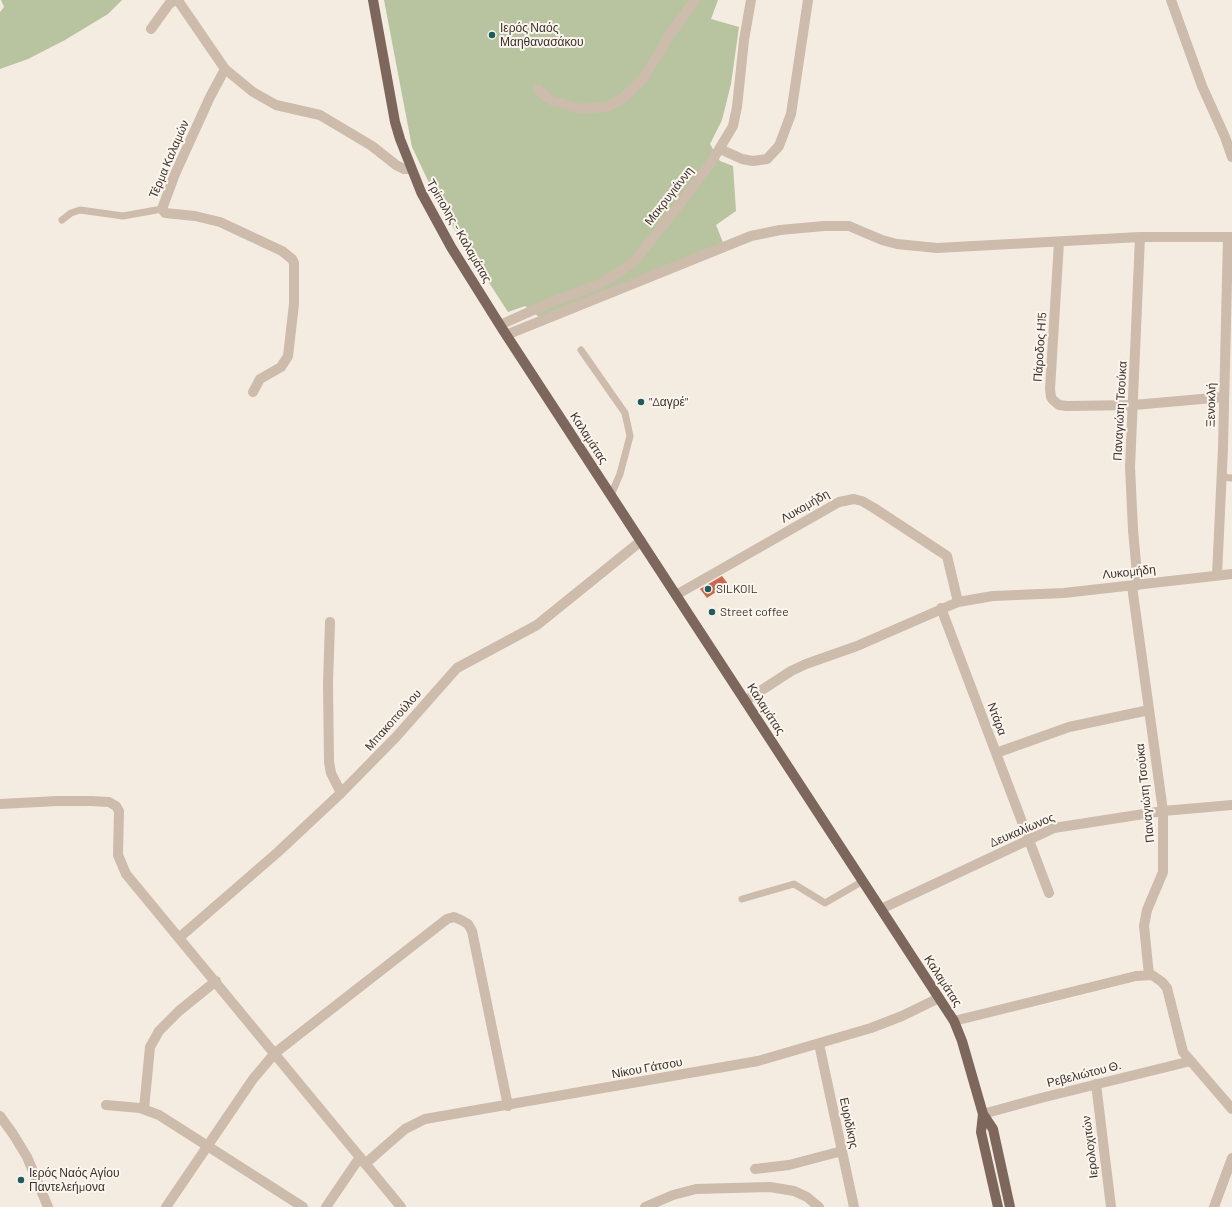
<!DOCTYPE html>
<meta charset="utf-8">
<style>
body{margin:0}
canvas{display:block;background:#f4ebe1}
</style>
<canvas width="1232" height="1207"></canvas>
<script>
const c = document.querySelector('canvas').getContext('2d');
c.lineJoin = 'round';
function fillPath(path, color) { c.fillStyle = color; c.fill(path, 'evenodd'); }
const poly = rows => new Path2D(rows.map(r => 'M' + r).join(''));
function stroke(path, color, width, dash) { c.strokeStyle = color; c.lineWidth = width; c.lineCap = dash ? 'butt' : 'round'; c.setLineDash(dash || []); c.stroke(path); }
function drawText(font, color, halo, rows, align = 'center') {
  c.font = font + ' Barlow,sans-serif'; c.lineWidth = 4; c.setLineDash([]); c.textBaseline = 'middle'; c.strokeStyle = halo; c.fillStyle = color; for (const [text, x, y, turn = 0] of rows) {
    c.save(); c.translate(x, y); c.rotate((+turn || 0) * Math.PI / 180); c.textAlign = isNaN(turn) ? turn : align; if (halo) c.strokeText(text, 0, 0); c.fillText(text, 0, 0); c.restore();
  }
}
fillPath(poly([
 [1,0,122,0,108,14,65,40,28,59,0,69,0,12,4,7],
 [384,0,718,0,711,19,739,27,731,84,722,120,710,144,720,161,733,166,736,211,716,225,724,245,539,317,525,306,508,312,442,210,412,147]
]), '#b8c4a0');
fillPath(poly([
 [722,576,728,584,707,598,700,589]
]), '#c8694b');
stroke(poly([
 [62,220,71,213,80,210,123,216,162,209],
 [581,350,625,413,630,436,620,474,611,495],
 [1221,477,1232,478],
 [742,899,794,884,825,903,863,881]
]), '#cdbbac', 7);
stroke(poly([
 [1171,0,1202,86,1225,137,1232,157],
 [151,29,169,4,175,0,179,2,225,69,253,92,276,105,320,115,372,146,396,165,404,169,411,169],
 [225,69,210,97,175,174,162,209,165,213,195,216,220,222,282,251,292,259,294,263,294,304,288,356,281,367,260,379,253,392],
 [538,89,546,97,553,101,581,109,605,107,615,103,625,96,643,79,669,36,695,0],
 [720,149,742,159,753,161,767,159,779,146,791,114,808,0],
 [1059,242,1050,389,1051,397,1053,400,1059,405,1067,406,1134,405,1224,397],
 [500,325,549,303,600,284,633,263,679,205,712,161,733,126,737,107,744,40,751,0],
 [506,335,751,236,780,230,824,226,849,226,882,240,897,244,937,248,1140,237,1232,237],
 [1217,575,1223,448,1228,237],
 [1138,585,1133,530,1130,467,1140,237],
 [1132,586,1163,811,1163,872,1147,910,1144,926,1149,975],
 [676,595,839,502,854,499,862,501,874,508,947,556,958,602],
 [941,608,1049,893],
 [330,622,328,684,329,762,331,773,341,793],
 [745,701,791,671,806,664,857,646,958,602,993,596,1064,593,1232,574],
 [996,753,1069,727,1149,710],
 [0,804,58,801,91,801,109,802,116,806,119,811,118,855,126,874,401,1207],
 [881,909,1054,828,1163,811,1232,805],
 [180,937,278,852,341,793,396,737,457,668,537,625,641,541],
 [954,1021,1136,976,1152,975,1162,982,1167,988,1183,1052,1232,1109],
 [819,1044,854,1207],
 [1096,1084,1111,1207],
 [106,1105,140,1108,159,1115,303,1207],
 [144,1109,150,1047,154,1040,159,1031,179,1011,216,981],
 [983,1114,1041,1098,1191,1061],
 [0,1116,13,1134,27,1157,48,1207],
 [365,1164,405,1129,425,1119,758,1061,871,1028,902,1016,939,998],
 [755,1169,789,1165,842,1151],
 [166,1207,253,1079,275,1053,447,919,454,917,461,920,468,924,472,931,508,1106],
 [326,1207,360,1157],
 [645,1207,673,1195,696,1189,770,1187,794,1191,807,1197,819,1207],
 [1214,1207,1232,1158]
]), '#cdbbac', 10);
stroke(poly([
 [373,0,395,122,400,139,421,192,451,247,503,330,954,1021,962,1041,983,1114,993,1129,1010,1207],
 [983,1114,981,1132,998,1207]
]), '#7d675c', 10);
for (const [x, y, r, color] of [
 [492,35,4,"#1f5a5e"],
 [641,402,4,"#1f5a5e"],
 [708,589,4,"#1f5a5e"],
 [712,612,4,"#1f5a5e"],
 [21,1180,4,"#1f5a5e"]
]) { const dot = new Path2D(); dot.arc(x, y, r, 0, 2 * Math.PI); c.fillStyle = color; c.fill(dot); stroke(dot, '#fbf5ee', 1.5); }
drawText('12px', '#3b302b', '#fbf5ee', [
 ["Ιερός Ναός",500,28],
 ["Μαηθανασάκου",500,42],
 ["\"Δαγρέ\"",649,402],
 ["SILKOIL",716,589],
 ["Street coffee",720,612],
 ["Ιερός Ναός Αγίου",29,1173],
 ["Παντελεήμονα",29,1187]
], 'left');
drawText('12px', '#3b302b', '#fbf5ee', [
 ["Τέρμα Καλαμών",169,159,-67],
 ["Μακρυγιάννη",669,196,-52],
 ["Τρίπολης - Καλαμάτας",459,231,60],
 ["Πάροδος Η15",1040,347,-86],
 ["Ξενοκλή",1211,405,-89],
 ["Παναγιώτη Τσούκα",1120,411,-87],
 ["Καλαμάτας",589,438,57],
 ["Λυκομήδη",805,506,-30],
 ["Λυκομήδη",1129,572,-6],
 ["Καλαμάτας",766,709,57],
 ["Ντάρα",997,719,69],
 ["Μπακοπούλου",393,720,-48],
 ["Παναγιώτη Τσούκα",1145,793,-96],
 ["Δευκαλίωνος",1022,830,-23],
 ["Καλαμάτας",943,981,57],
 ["Νίκου Γάτσου",647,1068,-10],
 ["Ρεβελιώτου Θ.",1084,1074,-14],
 ["Ευριδίκης",849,1123,78],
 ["Ιερολοχιτών",1090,1147,-97]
]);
</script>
